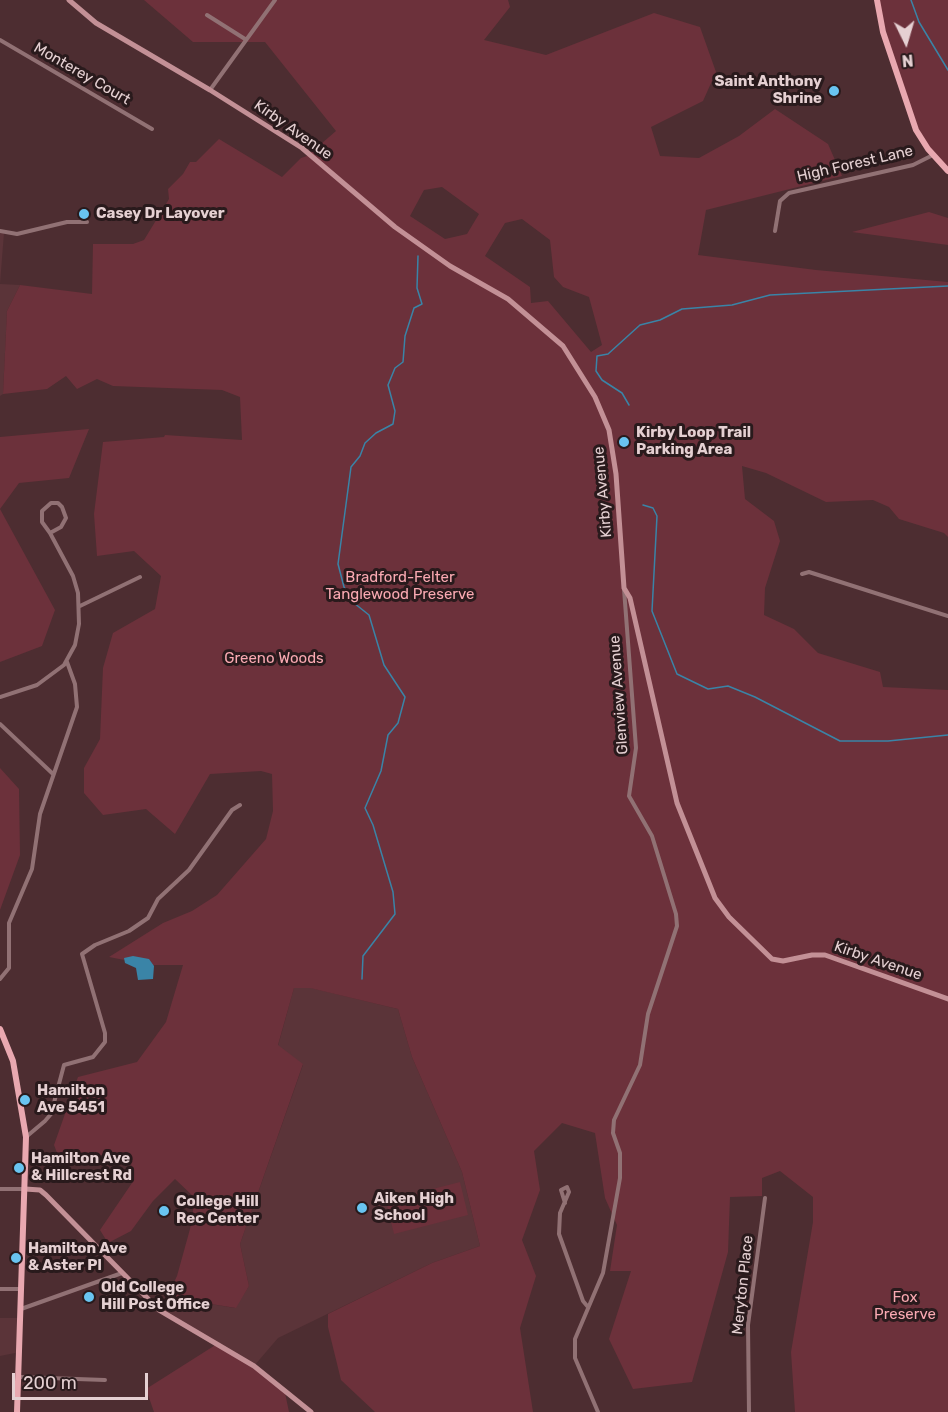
<!DOCTYPE html>
<style>
body{margin:0}
#map{position:relative;width:948px;height:1412px;overflow:hidden;background:#4d2d31;font-family:Rubik,sans-serif}
canvas{display:block}
.north{position:absolute;left:876px;top:12px;width:60px;height:60px;-webkit-text-stroke:4px #291a1c;paint-order:stroke;rotate:175deg;font-size:16px;font-weight:700;line-height:24px;text-align:center;color:#e5d0d2}
.north::after{content:'';display:block;margin:auto;width:21px;height:27px;background:#e5d0d2;clip-path:polygon(50% 0,100% 100%,50% 72%,0 100%)}
.scale{position:absolute;left:12px;top:1373px;width:136px;height:27px;box-sizing:border-box;border:3px solid #e5d0d2;border-top:0;padding-left:8px;font-size:18px;line-height:21px;white-space:nowrap;color:#e5d0d2;-webkit-text-stroke:4px #291a1c;paint-order:stroke}
</style>
<div id="map">
<canvas width="948" height="1412"></canvas>
<div class="north">N</div>
<div class="scale">200 m</div>
</div>
<script>
const c = document.querySelector('canvas').getContext('2d');
c.lineJoin = 'round';
function fillPath(path, color) { c.fillStyle = color; c.fill(path, 'evenodd'); }
const poly = rows => new Path2D(rows.map(r => 'M' + r).join(''));
function stroke(path, color, width, dash) { c.strokeStyle = color; c.lineWidth = width; c.lineCap = dash ? 'butt' : 'round'; c.setLineDash(dash || []); c.stroke(path); }
function drawText(font, color, halo, rows, align = 'center') {
  c.font = font + ' Rubik,sans-serif'; c.lineWidth = 6; c.setLineDash([]); c.textBaseline = 'middle'; c.strokeStyle = halo; c.fillStyle = color; for (const [text, x, y, turn = 0] of rows) {
    c.save(); c.translate(x, y); c.rotate((+turn || 0) * Math.PI / 180); c.textAlign = isNaN(turn) ? turn : align; if (halo) c.strokeText(text, 0, 0); c.fillText(text, 0, 0); c.restore();
  }
}
fillPath(poly([
 [0,231,4,233,0,284,20,285,7,311,3,394,0,396],
 [295,984,398,1009,412,1057,462,1172,480,1246,432,1263,278,1338,254,1366,159,1310,167,1297,235,1308,249,1286,240,1244,303,1065,278,1046],
 [0,1318,21,1318,20,1352,0,1356]
]), '#5b3439');
fillPath(poly([
 [144,0,508,0,510,7,484,40,546,55,654,13,700,27,716,72,703,101,651,127,660,156,699,158,739,136,775,109,828,144,842,176,706,210,698,255,816,270,948,282,948,537,944,533,899,519,889,507,873,500,826,502,766,473,742,466,745,499,774,521,780,541,765,588,764,615,794,629,818,653,880,672,883,687,948,690,948,1412,795,1412,791,1352,813,1222,813,1197,780,1171,762,1178,762,1196,730,1197,728,1252,692,1382,633,1389,609,1339,631,1271,610,1271,617,1225,605,1198,595,1133,562,1123,534,1151,540,1190,522,1240,536,1276,520,1328,533,1412,375,1412,341,1380,328,1327,328,1314,432,1263,480,1246,462,1172,412,1057,398,1009,310,988,294,988,278,1045,303,1064,240,1244,249,1286,236,1308,167,1297,177,1276,190,1229,195,1198,175,1179,153,1201,131,1231,108,1243,100,1230,134,1180,131,1163,102,1155,59,1158,54,1145,78,1077,137,1062,166,1022,183,965,150,965,109,957,163,923,192,911,217,895,266,839,273,811,272,774,261,771,210,774,175,834,146,809,103,815,84,793,84,768,100,739,103,668,113,633,155,609,161,576,134,551,97,556,94,514,103,442,164,437,165,435,242,440,240,397,222,390,113,386,97,379,77,389,66,376,47,389,3,394,7,311,20,285,92,294,93,244,133,244,144,240,169,199,168,189,183,174,190,162,196,162,219,139,282,177,301,158,307,156,336,131,265,42,193,42],
 [442,187,479,214,467,234,445,239,410,216,424,190],
 [522,219,550,240,554,277,563,287,589,297,602,345,591,352,548,301,531,303,530,287,485,256,505,223],
 [877,0,948,0,948,171,933,155,909,111],
 [929,212,948,218,948,245,852,232],
 [89,429,69,478,19,483,0,509,55,610,42,646,0,662,0,437],
 [0,768,19,789,20,855,0,910],
 [460,1182,468,1215,394,1234,386,1201],
 [217,1344,284,1388,289,1412,154,1412,146,1389]
]), '#6c313b');
fillPath(poly([
 [133,956,149,959,154,966,153,979,138,980,136,968,125,963,124,958]
]), '#3a84a7');
stroke(poly([
 [911,0,919,22,948,70],
 [629,405,622,393,602,380,596,371,597,356,608,354,640,325,660,320,682,309,732,305,770,295,948,286],
 [643,505,653,508,657,516,652,611,677,674,708,689,728,686,755,697,840,741,888,741,948,735],
 [362,979,363,956,395,914,393,892,373,825,365,808,381,771,388,735,398,723,405,697,384,665,369,615,354,603,344,587,338,564,351,467,360,456,365,443,376,433,393,424,395,411,388,385,395,368,403,362,405,336,414,308,422,304,417,288,418,256]
]), '#3a84a7', 1.5);
stroke(poly([
 [207,15,245,39],
 [0,40,152,129],
 [210,90,275,0],
 [0,231,17,234,67,222,87,222],
 [775,231,780,201,789,193,913,165,933,155],
 [802,574,809,572,948,616],
 [80,606,140,577],
 [0,697,37,685,64,665,75,645,79,624,78,593,73,576,50,533,61,527,66,518,62,507,58,503,51,503,42,511,42,522,50,533],
 [0,724,53,774],
 [0,979,9,968,9,923,32,869,40,814,77,707,75,684,67,662],
 [26,1137,45,1121,51,1114,64,1065,93,1057,105,1042,105,1033,82,954,95,945,129,931,148,918,158,899,189,870,232,810,240,805],
 [0,1189,25,1189],
 [565,1203,561,1190,567,1187,569,1192,560,1213,559,1234,583,1301,588,1307],
 [0,1289,21,1289],
 [21,1309,122,1273],
 [20,1377,105,1380],
 [598,1412,575,1358,575,1339,603,1273,620,1178,620,1153,613,1133,614,1120,640,1065,648,1014,677,926,676,914,652,836,629,796,636,748,624,589],
 [749,1412,748,1325,765,1198]
]), '#917174', 4);
stroke(poly([
 [69,0,96,23,210,90,302,148,395,227,450,266,508,299,563,346,595,397,609,430,616,474,624,588,630,598,677,803,715,898,729,917,772,959,783,961,812,955,825,955,948,999],
 [25,1189,40,1190,46,1195,159,1310,254,1366,311,1412]
]), '#c39096', 5);
stroke(poly([
 [877,0,883,32,916,130,928,149,948,171],
 [0,1029,13,1061,26,1137,17,1412]
]), '#e9a8b0', 6);
for (const [x, y, r, color] of [
 [834,91,6,"#69c4f1"],
 [84,214,6,"#69c4f1"],
 [624,442,6,"#69c4f1"],
 [25,1100,6,"#69c4f1"],
 [19,1168,6,"#69c4f1"],
 [362,1208,6,"#69c4f1"],
 [164,1211,6,"#69c4f1"],
 [16,1258,6,"#69c4f1"],
 [89,1297,6,"#69c4f1"]
]) { const dot = new Path2D(); dot.arc(x, y, r, 0, 2 * Math.PI); c.fillStyle = color; c.fill(dot); stroke(dot, '#291a1c', 2); }
drawText('15px', '#e5d0d2', '#291a1c', [
 ["Monterey Court",82,74,30],
 ["Kirby Avenue",293,130,35],
 ["High Forest Lane",855,164,-13],
 ["Kirby Avenue",603,492,-95],
 ["Glenview Avenue",619,695,-94],
 ["Kirby Avenue",878,961,19],
 ["Meryton Place",743,1285,-84]
]);
drawText('bold 15px', '#e5d0d2', '#291a1c', [
 ["Saint Anthony",822,82,"right"],
 ["Shrine",822,99,"right"],
 ["Casey Dr Layover",96,214],
 ["Kirby Loop Trail",636,433],
 ["Parking Area",636,450],
 ["Hamilton",37,1091],
 ["Ave 5451",37,1108],
 ["Hamilton Ave",31,1159],
 ["& Hillcrest Rd",31,1176],
 ["Aiken High",374,1199],
 ["School",374,1216],
 ["College Hill",176,1202],
 ["Rec Center",176,1219],
 ["Hamilton Ave",28,1249],
 ["& Aster Pl",28,1266],
 ["Old College",101,1288],
 ["Hill Post Office",101,1305]
], 'left');
drawText('15px', '#faa9b2', '#291a1c', [
 ["Bradford-Felter",400,578],
 ["Tanglewood Preserve",400,595],
 ["Greeno Woods",274,659],
 ["Fox",905,1298],
 ["Preserve",905,1315]
]);
</script>
